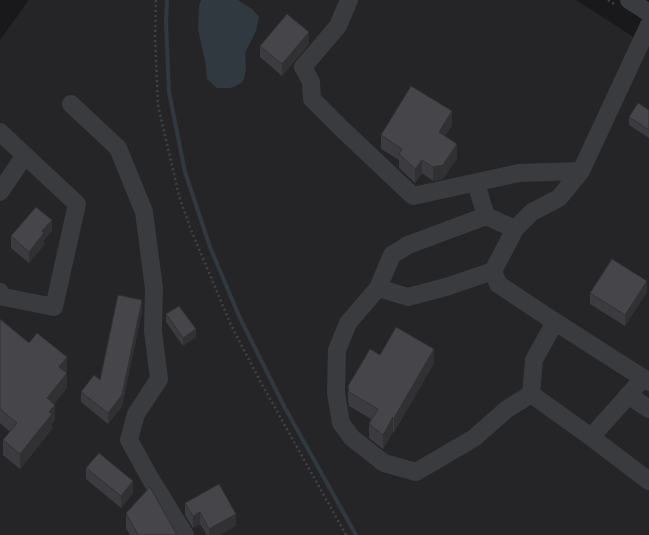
<!DOCTYPE html>
<style>
body{margin:0}
canvas{display:block;background:#19191b}
</style>
<canvas width="649" height="535"></canvas>
<script>
const c = document.querySelector('canvas').getContext('2d');
c.lineJoin = 'round';
function fillPath(path, color) { c.fillStyle = color; c.fill(path, 'evenodd'); }
const poly = rows => new Path2D(rows.map(r => 'M' + r).join(''));
function stroke(path, color, width, dash) { c.strokeStyle = color; c.lineWidth = width; c.lineCap = dash ? 'butt' : 'round'; c.setLineDash(dash || []); c.stroke(path); }
fillPath(poly([
 [29,0,576,0,649,47,649,535,0,535,0,40]
]), '#252527');
fillPath(poly([
 [201,0,238,0,253,10,259,17,256,31,245,53,246,69,244,79,242,82,236,86,230,88,217,88,207,79,206,66,198,29,199,6]
]), '#313940');
stroke(poly([
 [167,0,166,23,169,92,185,172,210,247,239,316,285,408,356,535]
]), '#313940', 4);
stroke(poly([
 [156,0,155,38,158,105,179,196,191,230,231,325,259,379,346,535],
 [608,0,616,5]
]), '#404246', 2.5, [2, 3]);
stroke(poly([
 [349,0,338,26,303,67,311,82,312,99,341,128,413,196,519,173,581,171],
 [629,0,649,13],
 [649,25,581,171,559,198,532,212,515,229,493,271,498,284,543,314,649,382],
 [71,104,118,148,144,212,154,288,153,331,159,379,136,414,129,440,150,478,185,535],
 [0,132,77,204,54,307,4,297,0,292],
 [476,183,486,216],
 [0,192,25,155],
 [493,271,446,287,408,297,378,288,348,323,337,350,336,393,341,423,352,438,384,463,416,472,474,438,507,409,531,394],
 [378,288,392,255,408,245,486,216,515,229],
 [555,322,534,360,531,394,591,437],
 [642,377,634,389,591,437,649,481],
 [628,395,649,409]
]), '#3a3b3f', 18);
fillPath(poly([
 [309,44,282,76,260,57,260,46],
 [649,110,649,138,629,125,629,117],
 [452,125,445,136,457,158,443,179,433,181,422,173,415,183,399,168,399,160,381,149,381,135],
 [52,231,44,240,44,245,29,263,11,248,11,236],
 [647,292,625,326,590,304,590,293],
 [142,311,122,406,108,424,81,402,81,392,100,380],
 [166,314,196,337,183,346,166,322],
 [0,319,29,343,67,372,66,373,67,388,54,404,55,420,52,423,52,429,20,469,3,455,3,440,10,432,0,423],
 [380,355,434,363,394,432,393,432,383,449,369,438,369,424,371,419,349,406,348,401,348,386],
 [86,468,133,493,121,508,86,479],
 [185,503,236,526,219,535,207,535,200,524,193,528,185,515],
 [126,513,177,535,130,535,126,528]
]), '#3c3c40');
fillPath(poly([
 [309,32,309,44,282,76,282,64],
 [452,111,452,125,439,146,439,132],
 [457,144,457,158,443,179,433,181,433,167],
 [422,160,422,173,415,183,415,169],
 [52,220,52,231,44,240,44,245,29,263,29,252,42,231],
 [647,281,647,292,625,326,625,315],
 [142,300,142,311,122,406,108,424,108,413],
 [196,329,196,337,183,346,183,338],
 [434,349,434,363,394,432,394,418],
 [67,357,67,372,59,382,59,367],
 [67,373,67,388,47,413,47,398],
 [55,405,55,420,52,423,52,429,20,469,20,454,49,412],
 [393,417,393,432,383,449,383,435],
 [133,481,133,493,121,508,121,496],
 [200,512,200,524,193,528,193,516],
 [236,514,236,526,219,535,209,535,209,529]
]), '#313134');
const building = poly([
 [287,14,309,32,282,64,260,46,287,14],
 [411,86,452,111,439,132,457,144,443,165,433,167,422,160,415,169,399,154,402,149,381,135,411,86],
 [638,103,649,110,649,130,629,117,638,103],
 [36,207,52,220,42,231,44,233,29,252,11,236,36,207],
 [612,259,647,281,625,315,590,293,612,259],
 [118,295,142,300,122,395,108,413,81,392,94,375,100,380,118,295],
 [179,306,196,329,183,338,166,314,179,306],
 [0,319,29,343,37,333,67,357,59,367,67,373,47,398,55,405,49,412,52,414,20,454,3,440,17,423,0,409,0,319],
 [396,327,434,349,394,418,393,417,383,435,369,424,378,409,349,392,348,386,370,349,380,355,396,327],
 [99,453,133,481,121,496,86,468,99,453],
 [219,484,236,514,209,529,200,512,193,516,185,503,219,484],
 [150,487,177,535,138,535,126,513,150,487]
]);
fillPath(building, '#46464a');
stroke(building, '#313134', 1);
</script>
